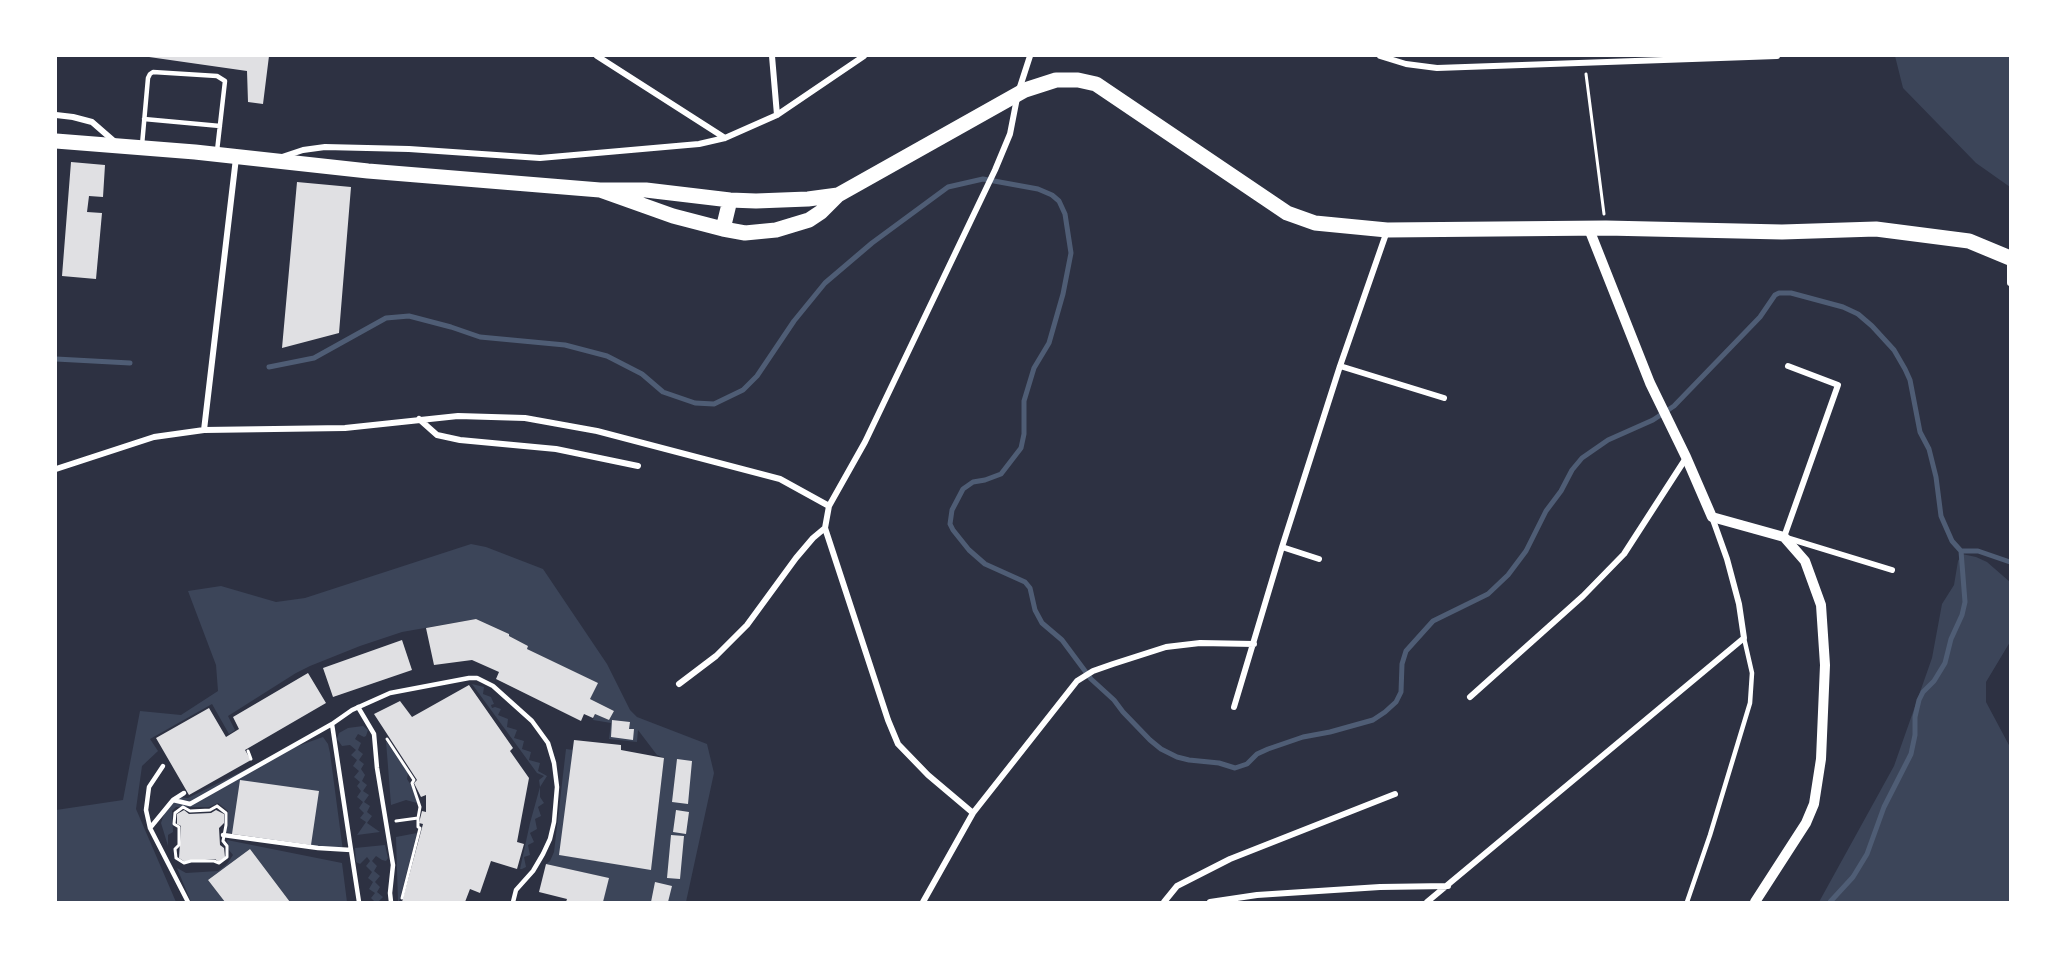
<!DOCTYPE html>
<style>
body{margin:0}
#map{position:relative;width:2066px;height:958px;overflow:hidden;background:#2d3142;font-family:Montserrat,sans-serif}
canvas{display:block}
.frame{position:absolute;inset:0;border:57px solid #fff;pointer-events:none}
</style>
<div id="map">
<canvas width="2066" height="958"></canvas>
<div class="frame"></div>
</div>
<script>
const c = document.querySelector('canvas').getContext('2d');
c.lineJoin = 'round';
function fillPath(path, color) { c.fillStyle = color; c.fill(path, 'evenodd'); }
const poly = rows => new Path2D(rows.map(r => 'M' + r).join(''));
function stroke(path, color, width, dash) { c.strokeStyle = color; c.lineWidth = width; c.lineCap = dash ? 'butt' : 'round'; c.setLineDash(dash || []); c.stroke(path); }
fillPath(poly([
 [1895,56,2010,56,2010,187,1976,163,1903,88],
 [471,544,486,547,543,569,607,664,630,710,637,717,707,744,714,773,686,902,603,902,608,878,546,864,550,861,554,852,566,749,573,750,560,855,651,869,664,758,657,755,638,730,637,742,609,739,611,723,593,720,595,714,609,720,614,711,590,699,597,683,527,649,528,646,509,636,509,634,476,619,402,632,360,646,310,666,296,673,228,716,235,730,229,734,212,704,150,739,158,751,142,766,136,809,176,902,56,902,56,810,123,800,140,711,181,715,218,691,216,665,188,591,221,586,276,602,305,598],
 [1962,554,1976,557,1987,562,2010,582,2010,642,1986,682,1986,702,2010,747,2010,902,1819,902,1894,766,1932,658,1942,604,1954,585,1958,561],
 [472,684,484,687,483,694,491,697,494,704,491,705,492,708,495,707,501,709,498,715,508,719,507,727,517,730,514,738,524,741,522,749,531,752,529,760,540,763,538,771,547,776,540,787,540,797,544,803,538,807,541,816,535,819,537,829,530,833,534,842,528,845,530,855,524,857,526,867,522,869,520,869,530,823,540,787,539,780,544,776,537,773],
 [363,726,368,730,366,736,364,737,358,734,355,739,361,743,358,750,363,754,359,760,364,764,361,769,365,775,362,781,367,785,363,791,369,795,364,802,370,806,367,812,372,816,367,823,380,832,357,835,366,822,360,818,364,813,359,808,363,802,357,797,361,791,357,786,360,782,354,777,359,771,353,766,357,760,351,755,356,750,350,745,342,746,337,739,339,733,348,728],
 [323,737,328,744,330,753,343,851,224,832,224,828,228,825,228,811,218,803,209,807,176,807,172,811,173,832,168,835,168,846,161,823,168,802,175,797,188,798,281,752],
 [386,741,408,773,407,779,414,790,417,803,406,800,391,805],
 [417,833,399,902,398,902,396,837],
 [227,840,342,863,347,902,290,902,250,849,208,880,225,902,191,902,177,868,186,873,218,871,227,864,233,855,228,849],
 [385,845,388,858,386,861,382,860,376,856,372,861,377,866,374,871,380,876,375,882,380,887,377,892,383,897,378,902,375,902,371,898,375,893,369,889,373,882,368,878,372,872,366,866,370,861,367,857,360,864,356,862,355,848]
]), '#3c4559');
stroke(poly([
 [56,359,130,363],
 [269,367,314,358,386,318,409,316,451,327,480,337,565,345,607,356,642,374,663,392,695,403,714,404,743,390,757,376,794,321,825,283,872,243,948,187,983,179,1038,189,1052,195,1059,201,1065,214,1071,253,1063,294,1049,343,1034,368,1024,401,1024,434,1021,448,1001,474,985,480,973,482,963,489,952,510,950,524,953,530,969,550,985,564,1025,582,1030,588,1035,610,1042,623,1062,640,1091,679,1114,700,1123,712,1150,740,1161,749,1177,757,1189,760,1219,763,1235,768,1247,764,1257,754,1268,749,1303,737,1330,732,1373,720,1385,712,1396,702,1401,692,1402,664,1406,651,1433,621,1488,594,1508,575,1526,551,1546,511,1561,491,1572,470,1582,458,1608,440,1653,420,1674,406,1760,317,1775,295,1779,293,1791,293,1843,307,1858,314,1872,326,1894,350,1905,369,1910,380,1920,432,1929,449,1936,477,1941,516,1952,541,1961,551,1965,602,1962,615,1951,639,1945,663,1934,681,1923,692,1919,700,1915,717,1915,735,1911,754,1884,807,1867,854,1853,877,1830,902],
 [1961,551,1978,551,2010,562]
]), '#4f5d75', 5);
fillPath(poly([
 [142,56,269,56,263,104,248,102,247,71],
 [71,162,105,165,103,197,89,196,87,212,102,213,96,279,62,276],
 [297,182,351,187,339,333,282,348],
 [476,619,509,634,509,636,528,646,527,649,598,683,590,699,614,711,609,720,595,714,593,718,584,714,581,721,496,679,499,672,472,660,434,665,426,628],
 [402,640,412,670,333,697,323,668],
 [308,673,326,703,245,750,251,760,189,795,156,738,209,708,226,737,239,729,233,717],
 [469,685,513,748,510,751,529,778,517,842,524,844,517,869,491,861,480,893,470,889,465,902,402,902,423,824,419,823,422,811,426,812,426,795,421,797,414,783,417,780,374,714,400,701,412,717],
 [612,720,630,722,629,729,634,729,633,740,611,737],
 [574,740,621,745,621,750,664,758,651,870,559,855],
 [677,759,692,761,688,804,672,802],
 [240,780,319,791,311,845,232,834],
 [184,810,189,814,211,813,216,810,224,814,224,823,219,828,220,845,224,848,225,857,219,862,215,859,185,862,179,858,181,826,177,824,177,814],
 [676,810,689,812,686,834,673,832],
 [671,835,684,836,680,879,667,878],
 [250,849,290,902,225,902,208,880],
 [546,864,609,878,603,902,566,902,567,899,539,892],
 [655,882,672,886,668,902,651,902]
]), '#e0e0e3');
stroke(poly([
 [1586,74,1604,214],
 [387,739,414,780,412,783,420,807,418,818,418,827,420,828,402,898],
 [248,751,251,759],
 [217,806,226,813,226,825,223,841,227,846,227,857,219,863,214,861,191,861,184,863,176,858,175,849,179,845,179,827,174,824,175,813,183,807,190,811,210,810,217,806],
 [396,821,418,818]
]), '#fff', 3);
stroke(poly([
 [144,119,220,126],
 [142,145,148,78,150,74,153,72,217,76,225,81,217,151],
 [358,707,374,734,377,768,393,865,390,893,391,902],
 [332,724,352,710,390,693,469,678,477,678,493,686,532,721,548,743,554,763,557,787,554,822,550,839,543,854,533,871,516,890,513,902],
 [163,766,149,787,146,810,150,828,188,902],
 [173,800,190,804,332,724,351,850],
 [150,828,173,800,184,793],
 [223,835,318,848,351,850,359,902],
 [1687,902,1710,835,1750,703,1752,673,1744,638]
]), '#fff', 4.5);
stroke(poly([
 [597,56,725,138],
 [772,56,777,115],
 [1380,56,1406,64,1437,68,1777,56],
 [56,115,73,117,92,122,115,142],
 [282,157,303,150,325,147,409,149,540,158,699,144,725,138,777,115,864,56],
 [2010,258,2010,283],
 [1340,366,1444,398],
 [1788,366,1838,385,1784,537,1892,570],
 [419,419,437,435,460,440,556,449,638,466],
 [204,430,236,158],
 [56,469,154,437,204,430,345,428,458,416,525,418,597,431,780,479,829,506],
 [1282,547,1319,559],
 [679,684,716,656,747,625,796,558,813,538,825,528],
 [1470,697,1583,596,1624,554,1686,458],
 [1234,707,1282,547,1340,366,1387,231],
 [973,813,928,775,898,744,888,720,825,528,829,506,865,442,995,170,1010,134,1018,93,1030,56],
 [923,902,973,813,1077,681,1093,671,1113,664,1166,647,1200,643,1254,644],
 [1164,902,1177,886,1230,859,1395,794],
 [1210,902,1257,895,1380,887,1448,886],
 [1427,902,1744,638,1739,604,1727,559,1712,517]
]), '#fff', 6);
stroke(poly([
 [1589,229,1650,383,1686,457,1712,517,1784,537,1805,561,1821,605,1825,665,1821,759,1814,804,1806,823,1755,902]
]), '#fff', 10);
stroke(poly([
 [56,141,195,152,368,171,600,190,646,190,730,200,756,201,808,199,838,195],
 [600,190,673,216,723,229,745,233,776,230,809,220,821,212,838,195,1025,90,1056,80,1078,80,1096,84,1287,213,1315,223,1387,230,1606,228,1782,232,1876,229,1969,241,2010,258],
 [723,229,730,200]
]), '#fff', 15);
</script>
